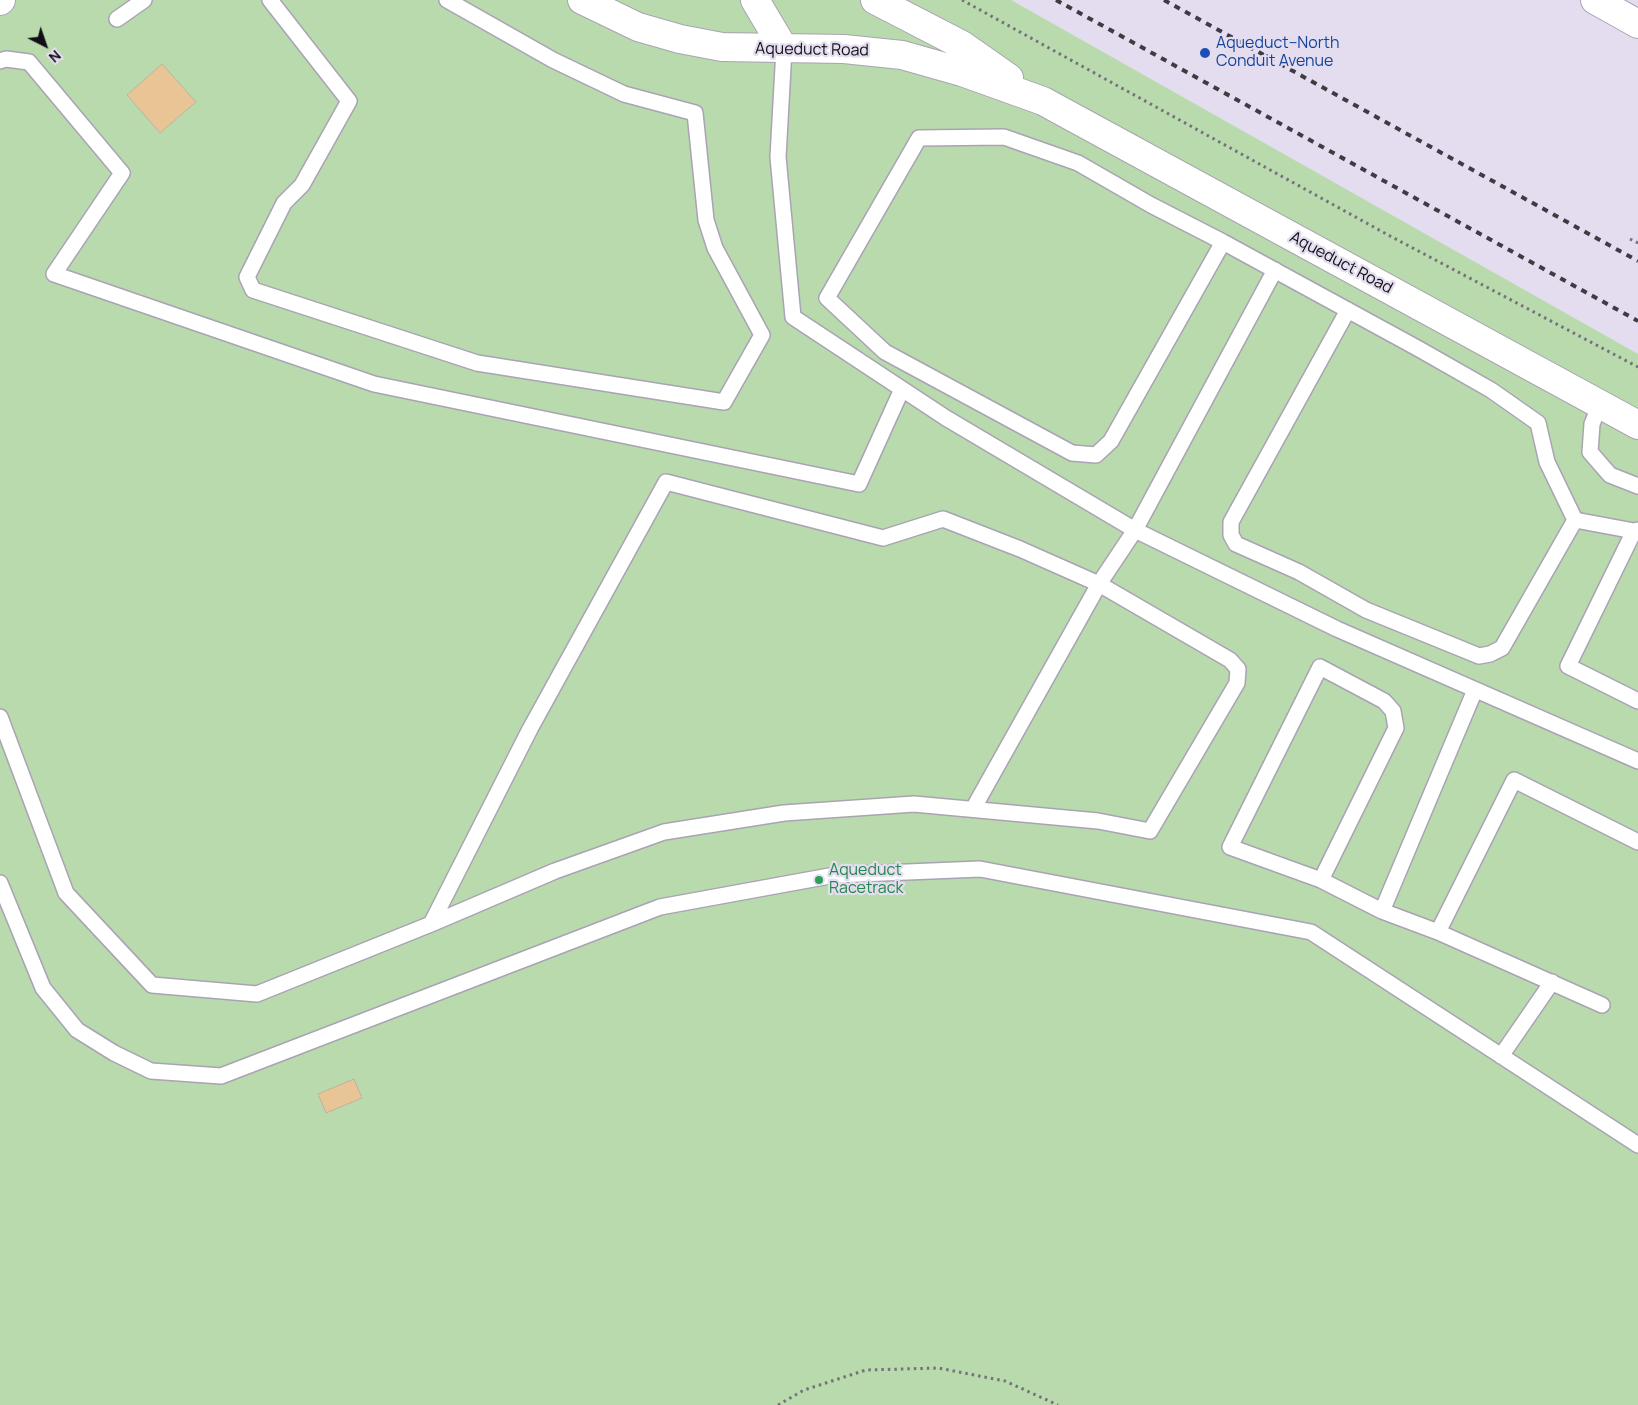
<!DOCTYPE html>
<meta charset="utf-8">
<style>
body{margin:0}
#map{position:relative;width:1638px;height:1405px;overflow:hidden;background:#e3ddef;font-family:Manrope,sans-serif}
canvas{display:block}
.north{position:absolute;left:20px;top:20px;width:50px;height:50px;-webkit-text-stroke:4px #e3ddef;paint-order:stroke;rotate:139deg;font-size:14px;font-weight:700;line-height:20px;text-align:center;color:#110f15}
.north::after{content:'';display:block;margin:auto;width:18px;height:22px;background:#110f15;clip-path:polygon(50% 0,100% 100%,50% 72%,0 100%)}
</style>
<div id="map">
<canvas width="1638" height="1405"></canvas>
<div class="north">N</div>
</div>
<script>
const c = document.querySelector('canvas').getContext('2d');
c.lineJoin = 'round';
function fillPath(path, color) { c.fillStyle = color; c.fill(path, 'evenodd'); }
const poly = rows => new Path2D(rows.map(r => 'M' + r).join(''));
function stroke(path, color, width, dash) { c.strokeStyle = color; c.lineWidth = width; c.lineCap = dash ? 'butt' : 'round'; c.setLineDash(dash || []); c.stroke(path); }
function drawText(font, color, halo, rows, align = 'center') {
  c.font = font + ' Manrope,sans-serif'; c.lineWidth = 4.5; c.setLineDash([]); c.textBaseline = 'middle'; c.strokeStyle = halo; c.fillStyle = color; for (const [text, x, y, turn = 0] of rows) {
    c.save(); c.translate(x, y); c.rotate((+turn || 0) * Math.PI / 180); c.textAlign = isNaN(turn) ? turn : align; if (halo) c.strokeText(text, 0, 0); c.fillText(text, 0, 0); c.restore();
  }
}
fillPath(poly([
 [0,0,1011,0,1638,354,1638,1405,0,1405]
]), '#b9daac');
const building = poly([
 [162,64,196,102,160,133,127,95,162,64],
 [354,1079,362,1098,326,1113,318,1094,354,1079]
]);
fillPath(building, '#e9c596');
stroke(building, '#beb2a4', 1);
const lane = poly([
 [270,0,349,101,302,185,284,203,247,277,253,290,477,363,724,402,762,335,715,248,706,220,695,113,624,94,553,60,447,0],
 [117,19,144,0],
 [784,49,778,157,793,317,946,418,1135,530,1275,270],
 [0,61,6,59,29,62,122,173,54,274,374,384,859,484,902,389],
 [1223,242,1111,441,1096,455,1072,453,885,352,827,298,919,138,1004,137,1078,163,1151,205,1223,242,1419,349,1491,390,1538,423,1547,462,1575,520,1502,648,1490,654,1479,656,1366,610,1299,572,1236,544,1231,535,1231,522,1348,310],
 [1600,404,1592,424,1590,452,1610,475,1638,486],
 [1575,520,1634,531],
 [1638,530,1634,531,1568,666,1638,701],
 [0,717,66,893,152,985,257,994,431,924],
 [973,809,1099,584,1230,660,1238,669,1237,683,1150,831,1098,821,914,804,784,813,664,832,555,871,431,924,530,729,666,482,883,538,943,519,1020,549,1099,584,1135,530,1337,629,1638,761],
 [1321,880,1396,728,1393,711,1384,701,1320,667,1230,847,1321,880,1382,911,1438,932,1602,1005],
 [0,883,43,988,77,1030,114,1053,151,1071,221,1076,660,907,835,875,980,869,1311,932,1638,1145],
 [1382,911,1475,690],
 [1438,932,1514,780,1638,842],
 [1501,1056,1552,982]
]);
const street = poly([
 [582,0,638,27,680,39,722,47,844,49,902,55,962,72,1043,101,1638,425],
 [755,0,784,49],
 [875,0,962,45,1009,78],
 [1595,0,1638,24],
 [0,1,1,0]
]);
stroke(lane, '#a9a3b4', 18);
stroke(street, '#a9a3b4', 30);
stroke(poly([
 [962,0,1390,236,1638,367],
 [1630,239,1638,243],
 [778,1405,804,1390,866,1370,938,1368,1005,1381,1058,1405]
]), '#75717d', 3, [2.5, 4]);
stroke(lane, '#fff', 15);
stroke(street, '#fff', 28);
stroke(poly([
 [1056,0,1638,321],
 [1164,0,1638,261]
]), '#3e3b43', 4, [6, 6]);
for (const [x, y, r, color] of [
 [1205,53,6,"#1a4fb4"],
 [819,880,5,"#2e9e5b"]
]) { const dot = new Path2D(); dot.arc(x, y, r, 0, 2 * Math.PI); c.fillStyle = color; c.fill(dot); stroke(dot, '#e3ddef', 2); }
drawText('16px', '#164399', '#e3ddef', [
 ["Aqueduct–North",1216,44],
 ["Conduit Avenue",1216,62]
], 'left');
drawText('16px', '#110f15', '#e3ddef', [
 ["Aqueduct Road",812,50,1],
 ["Aqueduct Road",1341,263,28]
]);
drawText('16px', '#27864d', '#e3ddef', [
 ["Aqueduct",829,871],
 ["Racetrack",829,889]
], 'left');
</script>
